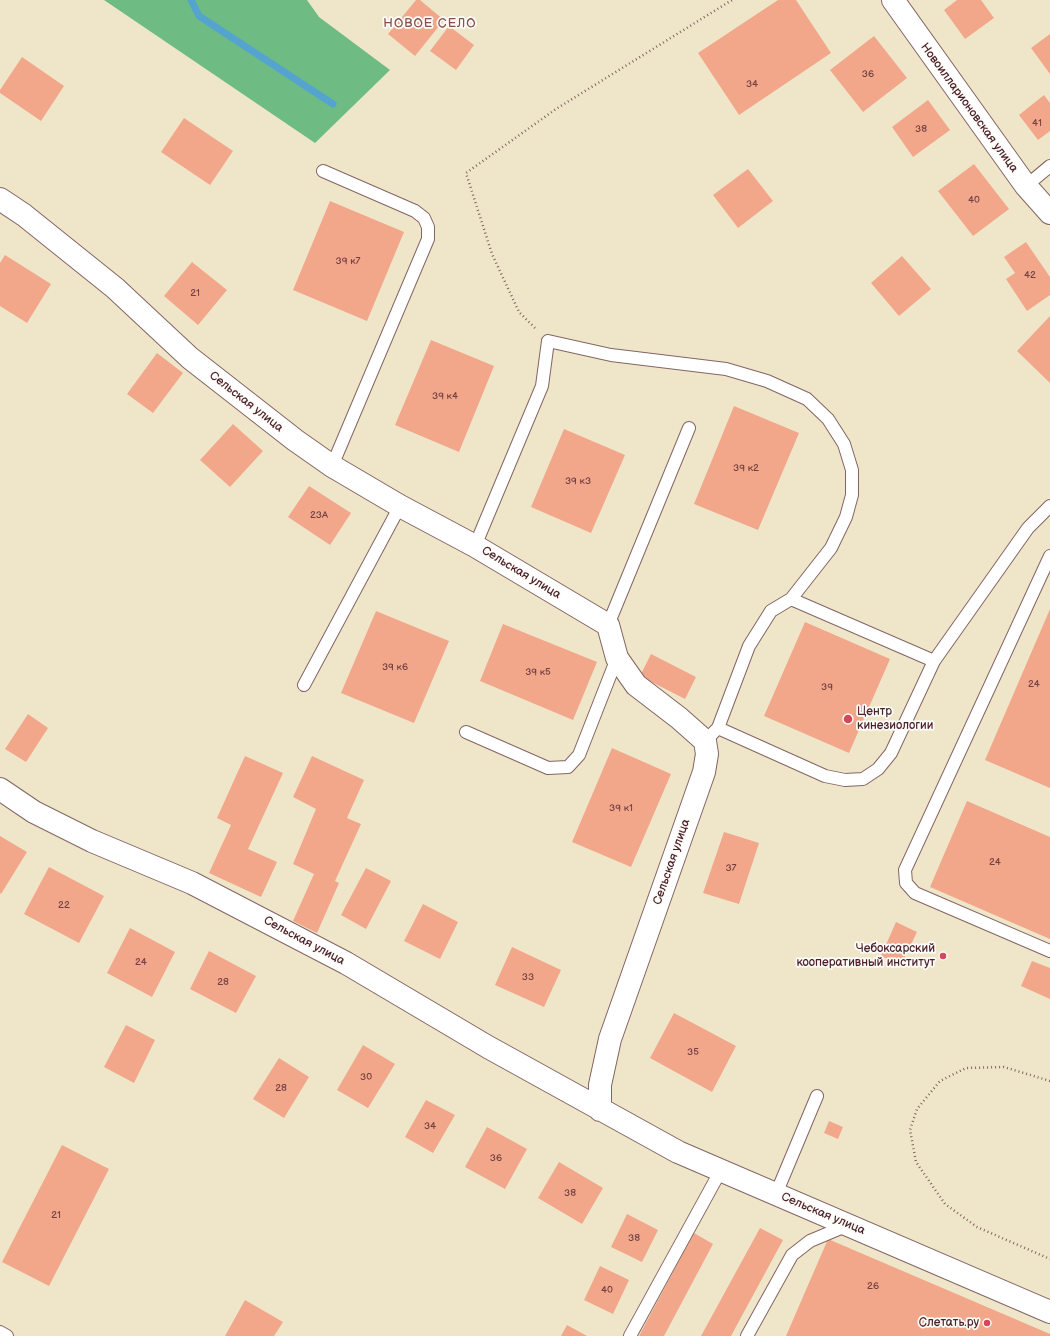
<!DOCTYPE html>
<meta charset="utf-8">
<style>
body{margin:0}
canvas{display:block;background:#efe6ca}
</style>
<canvas width="1050" height="1336"></canvas>
<script>
const c = document.querySelector('canvas').getContext('2d');
c.lineJoin = 'round';
function fillPath(path, color) { c.fillStyle = color; c.fill(path, 'evenodd'); }
const poly = rows => new Path2D(rows.map(r => 'M' + r).join(''));
function stroke(path, color, width, dash) { c.strokeStyle = color; c.lineWidth = width; c.lineCap = dash ? 'butt' : 'round'; c.setLineDash(dash || []); c.stroke(path); }
function drawText(font, color, halo, rows, align = 'center') {
  c.font = font + ' "Balsamiq Sans",sans-serif'; c.lineWidth = 3.5; c.setLineDash([]); c.textBaseline = 'middle'; c.strokeStyle = halo; c.fillStyle = color; for (const [text, x, y, turn = 0] of rows) {
    c.save(); c.translate(x, y); c.rotate((+turn || 0) * Math.PI / 180); c.textAlign = isNaN(turn) ? turn : align; if (halo) c.strokeText(text, 0, 0); c.fillText(text, 0, 0); c.restore();
  }
}
fillPath(poly([
 [104,0,307,0,319,17,390,70,315,143]
]), '#6ebc84');
stroke(poly([
 [191,0,199,16,333,104]
]), '#55a3cf', 7);
fillPath(poly([
 [416,0,420,0,444,20,415,56,388,34],
 [778,0,796,0,831,53,739,115,698,53],
 [957,0,981,0,994,18,965,39,944,10],
 [449,26,474,45,456,70,430,51],
 [1050,34,1050,74,1031,48],
 [874,36,907,78,863,112,830,70],
 [22,57,64,86,41,121,0,93,0,90],
 [1044,95,1050,103,1050,131,1038,140,1019,115],
 [928,100,950,130,913,157,892,127],
 [184,118,233,151,210,185,161,152],
 [974,164,1009,209,973,236,938,191],
 [748,169,773,201,738,228,713,195],
 [330,201,404,232,367,321,293,290],
 [1026,242,1050,277,1050,295,1027,311,1006,279,1015,273,1004,257],
 [5,255,51,284,27,323,0,306,0,263],
 [902,256,931,289,899,316,871,283],
 [192,262,227,290,198,325,164,296],
 [1050,316,1050,383,1017,351],
 [431,340,494,366,459,452,395,425],
 [157,353,183,373,153,413,127,394],
 [734,406,799,433,758,530,694,504],
 [233,424,263,451,230,487,200,460],
 [564,429,625,455,591,533,531,507],
 [309,486,351,513,330,545,288,517],
 [1050,609,1050,788,985,760],
 [376,611,449,641,414,723,341,693],
 [805,622,890,659,849,753,764,716],
 [503,624,597,662,573,720,480,681],
 [651,654,696,677,685,699,640,676],
 [28,714,48,728,26,762,5,749],
 [612,748,671,774,631,867,572,842],
 [245,756,283,773,248,849,277,862,261,897,209,873,231,825,217,818],
 [312,756,364,780,347,818,361,824,335,881,339,883,317,933,293,921,314,874,293,864,316,809,293,797],
 [967,801,1050,837,1050,939,930,887],
 [724,832,759,843,739,904,703,893],
 [0,836,27,852,1,894,0,893],
 [49,867,104,896,79,943,24,914],
 [366,868,391,881,366,929,341,915],
 [423,904,458,922,440,959,404,941],
 [896,922,917,932,901,965,881,956],
 [130,928,175,952,152,997,107,973],
 [512,947,561,970,544,1007,495,985],
 [209,951,256,976,236,1013,190,989],
 [1032,961,1050,968,1050,999,1021,986],
 [674,1013,736,1046,712,1092,650,1058],
 [126,1025,155,1040,134,1083,104,1067],
 [363,1045,395,1064,368,1108,337,1090],
 [279,1058,309,1077,284,1118,253,1099],
 [426,1100,455,1115,433,1153,405,1137],
 [829,1121,843,1127,838,1139,824,1133],
 [487,1127,527,1149,505,1189,465,1167],
 [62,1145,109,1169,49,1286,2,1262],
 [559,1162,603,1188,582,1224,538,1198],
 [627,1214,658,1230,642,1262,611,1247],
 [760,1228,783,1240,731,1336,701,1336],
 [694,1233,713,1244,664,1336,639,1336],
 [828,1239,1050,1334,1050,1336,786,1336],
 [600,1266,629,1280,613,1314,584,1300],
 [245,1300,283,1322,274,1336,225,1336],
 [567,1325,587,1336,561,1336]
]), '#f2a78a');
const lane = poly([
 [323,171,415,211,424,218,428,227,428,239,332,466],
 [1026,186,1050,166],
 [475,546,542,386,548,341,611,355,726,369,767,381,807,399,828,419,844,444,852,470,852,495,846,517,831,548,791,599,771,611,749,646,718,728,705,741],
 [1050,556,905,870,906,883,915,893,1050,951],
 [608,625,689,428],
 [934,661,1028,528,1050,506],
 [304,685,400,506],
 [718,728,825,776,845,780,863,779,878,769,891,753,934,661,791,599],
 [466,732,548,768,568,767,579,755,617,658],
 [776,1194,817,1096],
 [0,1332,7,1336],
 [630,1336,721,1170],
 [747,1336,792,1255,810,1241,848,1225]
]);
const street = poly([
 [893,0,1026,186,1050,213],
 [0,199,24,215,115,288,190,358,295,440,332,466,400,506,475,546,608,625,617,658,636,685,679,718,705,741,707,754,704,772,610,1039,600,1085,600,1110],
 [0,789,34,812,92,841,192,883,346,963,488,1047,678,1152,1050,1312]
]);
stroke(lane, '#846563', 14);
stroke(street, '#846563', 24);
stroke(poly([
 [535,328,519,312,492,254,466,173,556,109,732,0],
 [1050,1081,1004,1067,966,1068,940,1081,917,1109,910,1130,916,1162,945,1204,977,1227,1050,1259]
]), '#846563', 2.5, [1, 3]);
stroke(lane, '#fff', 12);
stroke(street, '#fff', 22);
for (const [x, y, r, color] of [
 [848,719,5,"#d1495b"],
 [943,956,4,"#d1495b"],
 [987,1323,4,"#d1495b"]
]) { const dot = new Path2D(); dot.arc(x, y, r, 0, 2 * Math.PI); c.fillStyle = color; c.fill(dot); stroke(dot, '#fdfcf7', 1.5); }
drawText('10px', '#744143', null, [
 ["36",868,74],
 ["34",752,84],
 ["41",1037,123],
 ["38",921,129],
 ["40",974,200],
 ["39 к7",348,261],
 ["42",1030,275],
 ["21",195,293],
 ["39 к4",445,396],
 ["39 к2",746,468],
 ["39 к3",578,481],
 ["23А",319,515],
 ["39 к6",395,667],
 ["39 к5",538,672],
 ["24",1034,684],
 ["39",827,687],
 ["39 к1",621,808],
 ["24",995,862],
 ["37",731,868],
 ["22",64,905],
 ["24",141,962],
 ["33",528,977],
 ["28",223,982],
 ["35",693,1052],
 ["30",366,1077],
 ["28",281,1088],
 ["34",430,1126],
 ["36",496,1158],
 ["38",570,1193],
 ["21",56,1215],
 ["38",634,1238],
 ["26",873,1286],
 ["40",607,1290]
]);
drawText('12px', '#4a1f2b', '#fdfcf7', [
 ["Новоилларионовская улица",969,108,54],
 ["Сельская улица",246,402,38],
 ["Сельская улица",521,573,31],
 ["Сельская улица",672,862,-71],
 ["Сельская улица",304,941,28],
 ["Сельская улица",823,1214,23]
]);
drawText('12px', '#4a1f2b', '#fdfcf7', [
 ["Центр",857,712,"left"],
 ["кинезиологии",857,726,"left"],
 ["Чебоксарский",935,949],
 ["кооперативный институт",935,963],
 ["Слетать.ру",979,1323]
], 'right');
c.letterSpacing = '1px';
drawText('13px', '#854f4c', '#fdfcf7', [
 ["НОВОЕ СЕЛО",430,24]
]);
c.letterSpacing = '0px';
</script>
